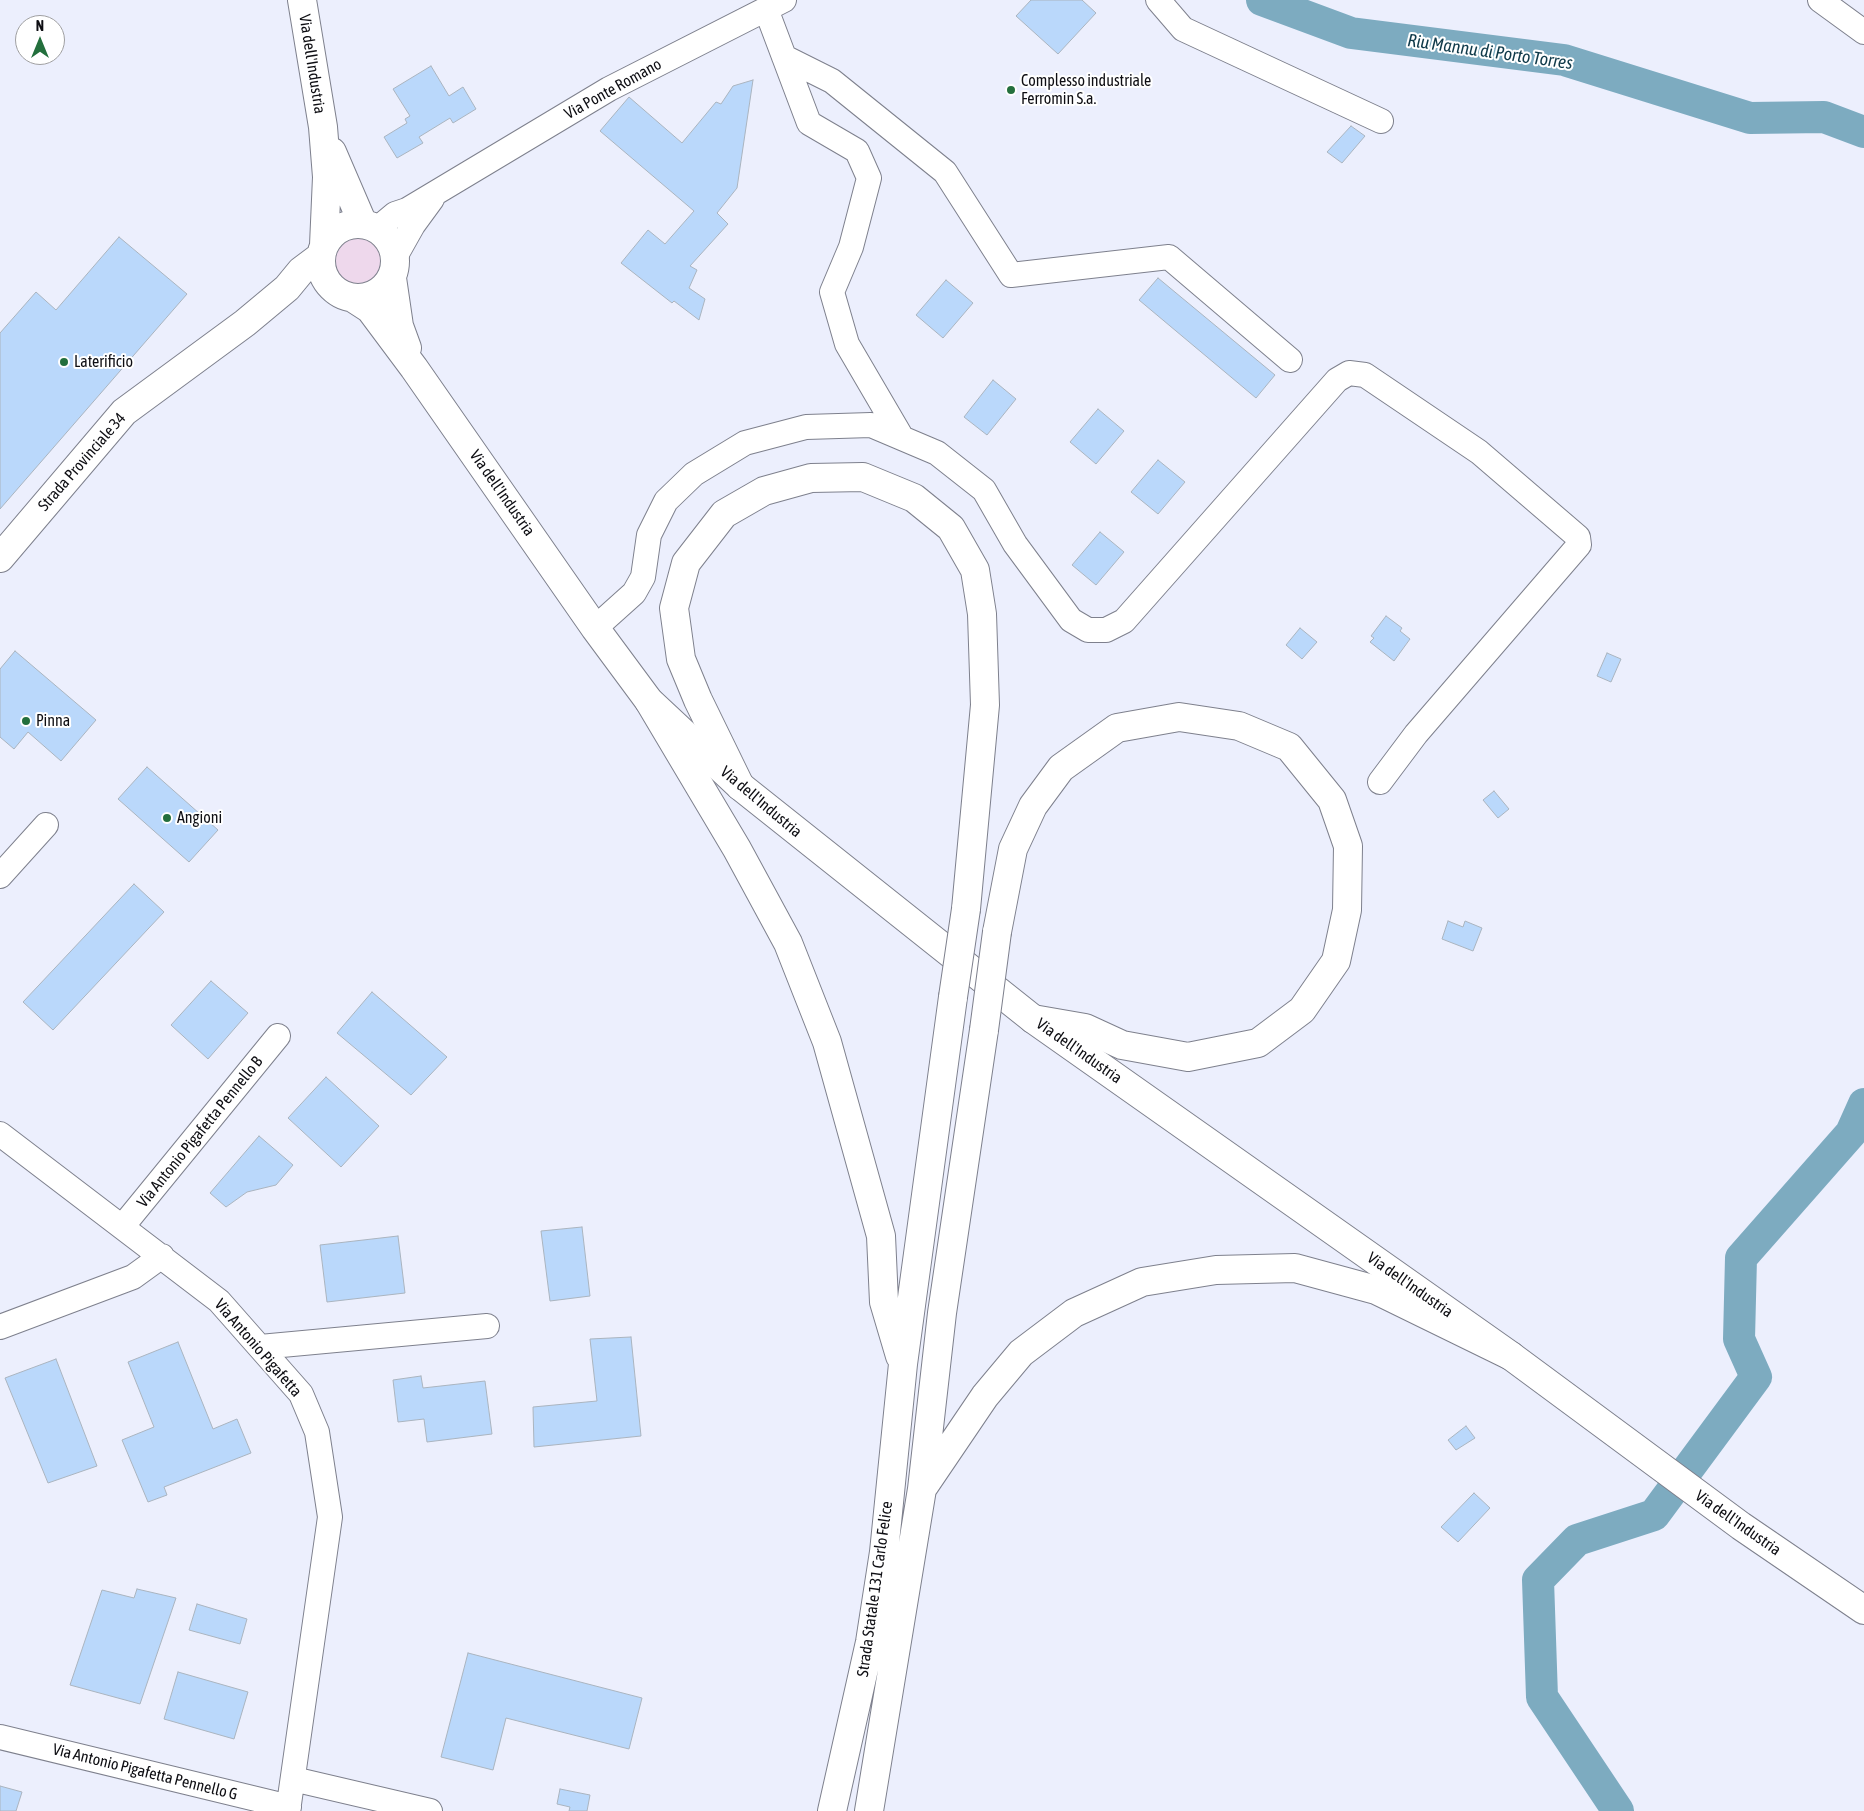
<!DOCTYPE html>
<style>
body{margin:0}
#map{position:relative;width:1864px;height:1811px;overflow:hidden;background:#eceffd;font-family:"Asap Condensed",sans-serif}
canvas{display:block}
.north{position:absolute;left:15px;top:15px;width:50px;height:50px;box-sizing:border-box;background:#fff;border:1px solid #9f9fa1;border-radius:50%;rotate:0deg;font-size:14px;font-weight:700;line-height:20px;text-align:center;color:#0e0e13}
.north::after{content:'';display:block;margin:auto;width:18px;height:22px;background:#236f3d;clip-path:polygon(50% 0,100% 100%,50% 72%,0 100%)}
</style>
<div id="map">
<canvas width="1864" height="1811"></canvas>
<div class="north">N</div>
</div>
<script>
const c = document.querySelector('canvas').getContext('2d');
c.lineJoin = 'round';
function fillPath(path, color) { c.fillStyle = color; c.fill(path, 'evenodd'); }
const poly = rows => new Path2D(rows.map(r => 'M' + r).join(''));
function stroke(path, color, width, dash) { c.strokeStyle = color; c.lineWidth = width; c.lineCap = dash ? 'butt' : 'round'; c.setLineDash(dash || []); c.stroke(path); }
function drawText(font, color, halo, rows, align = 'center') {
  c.font = font + ' "Asap Condensed",sans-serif'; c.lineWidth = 4; c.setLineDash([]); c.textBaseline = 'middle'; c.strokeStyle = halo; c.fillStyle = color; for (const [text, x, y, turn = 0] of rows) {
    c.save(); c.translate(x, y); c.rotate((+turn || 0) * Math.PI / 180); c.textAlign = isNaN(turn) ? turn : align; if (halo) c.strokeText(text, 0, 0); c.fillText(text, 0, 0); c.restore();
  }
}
fillPath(poly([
 [352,230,380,239,388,256,388,265,380,280,363,289,354,289,336,281,328,264,336,239]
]), '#eed8ec');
stroke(poly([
 [1262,0,1351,33,1564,60,1750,118,1824,117,1864,132],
 [1618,1811,1542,1697,1538,1580,1577,1540,1654,1515,1756,1377,1739,1339,1741,1258,1851,1133,1864,1104]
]), '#7dabc0', 32);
const building = poly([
 [1031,0,1082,0,1096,13,1058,54,1016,16,1031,0],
 [431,66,449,96,463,87,476,109,453,123,450,118,419,137,423,143,397,158,384,137,407,123,405,119,410,116,393,89,431,66],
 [753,80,737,188,717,213,728,224,690,266,697,270,689,288,705,299,699,320,674,301,672,303,621,263,648,230,665,244,694,211,600,131,629,97,682,143,716,102,721,104,733,86,753,80],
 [1351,126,1365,136,1342,163,1327,152,1351,126],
 [119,237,187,294,0,509,0,333,36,292,56,310,119,237],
 [1158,278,1275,375,1256,398,1139,300,1158,278],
 [946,280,973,303,943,338,916,315,946,280],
 [993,380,1016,399,987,435,964,417,993,380],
 [1098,409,1124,431,1096,464,1070,442,1098,409],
 [1158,460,1185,482,1158,514,1131,492,1158,460],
 [1100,532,1124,552,1096,585,1072,565,1100,532],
 [1386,616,1402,628,1400,631,1410,639,1394,661,1370,642,1374,638,1371,636,1386,616],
 [1300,628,1317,642,1302,659,1286,645,1300,628],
 [15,651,96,720,61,761,28,732,14,749,0,737,0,669,15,651],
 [1607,653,1621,659,1611,682,1597,676,1607,653],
 [147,767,218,830,189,862,118,799,147,767],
 [1494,791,1509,809,1498,818,1483,800,1494,791],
 [134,884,164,912,53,1030,23,1002,134,884],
 [1448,921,1463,927,1465,921,1482,928,1473,951,1442,939,1448,921],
 [211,981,248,1013,208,1059,171,1025,211,981],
 [372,992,447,1057,411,1095,337,1033,372,992],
 [326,1077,379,1126,341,1167,288,1118,326,1077],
 [259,1136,293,1165,276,1185,247,1192,226,1207,210,1193,259,1136],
 [582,1227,590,1296,550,1301,541,1231,582,1227],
 [398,1236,405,1293,327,1302,320,1245,398,1236],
 [631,1337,641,1436,534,1447,533,1407,597,1401,590,1339,631,1337],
 [178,1342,213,1429,237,1419,251,1453,164,1487,167,1495,148,1502,122,1440,154,1427,128,1362,178,1342],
 [56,1359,97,1466,48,1483,5,1378,56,1359],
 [421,1376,423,1388,485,1381,492,1434,427,1442,424,1419,398,1422,393,1380,421,1376],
 [1466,1426,1475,1438,1456,1450,1448,1440,1466,1426],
 [1474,1493,1490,1508,1458,1542,1441,1527,1474,1493],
 [137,1589,176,1598,140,1704,70,1685,102,1590,134,1598,137,1589],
 [197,1604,247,1619,240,1644,189,1630,197,1604],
 [468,1653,642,1698,629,1749,506,1718,493,1770,441,1757,468,1653],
 [178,1672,248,1692,234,1739,164,1719,178,1672],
 [0,1786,22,1792,16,1811,0,1811,0,1786],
 [560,1789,590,1795,587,1811,569,1811,570,1807,557,1804,560,1789]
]);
fillPath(building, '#bad8fb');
stroke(building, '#aab4bf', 1);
const minor = poly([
 [1158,0,1183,29,1381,121],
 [1820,0,1864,32],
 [766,9,809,123,857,151,869,178,851,247,832,292,847,344,902,438],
 [784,57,832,81,945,172,1011,275,1169,257,1290,360],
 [377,229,395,214,407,210,609,89,784,0],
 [395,257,413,225,432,199],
 [595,628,634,593,643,577,649,535,666,501,694,474,745,443,806,427,871,425,937,453,984,490,1015,544,1071,620,1088,630,1106,630,1124,621,1337,380,1349,373,1365,375,1479,452,1578,537,1579,545,1416,734,1380,782],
 [0,876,46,825],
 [0,1134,219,1301,301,1394,317,1432,330,1517,288,1811],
 [122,1227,278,1036],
 [0,1327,133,1277,162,1256],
 [260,1347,487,1326],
 [0,1737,289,1807],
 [293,1779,430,1811]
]);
const major = poly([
 [302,0,323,127,327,177,324,245],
 [332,152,363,224],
 '321 261a37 37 0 1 1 74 0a37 37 0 1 1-74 0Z',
 [392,278,399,326,407,348],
 [353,298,370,309,414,368,595,628,649,701,740,786,1033,1019,1511,1356,1741,1526,1864,1610],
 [0,558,124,412,245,323,287,288,301,271,321,256]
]);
const highway = poly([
 [649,701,737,849,788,943,827,1042,881,1236,884,1302,900,1356],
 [740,786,698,700,681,659,674,608,686,563,724,514,764,491,811,478,863,477,914,498,951,528,975,570,982,614,985,705,966,909],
 [997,932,1013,849,1033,806,1061,768,1117,728,1179,717,1239,726,1289,747,1332,800,1348,846,1347,910,1336,961,1302,1010,1258,1043,1188,1057,1122,1045,1085,1028,1033,1019],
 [924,1486,985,1396,1021,1353,1074,1313,1142,1282,1216,1270,1295,1268,1376,1290,1511,1356],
 [832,1811,870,1642,884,1552,903,1364,953,997],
 [869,1811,922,1489,942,1313,984,1030]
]);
stroke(minor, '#7e808d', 26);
stroke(major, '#7e808d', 30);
stroke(highway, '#7e808d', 30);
stroke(minor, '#fff', 24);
stroke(major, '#fff', 28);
stroke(highway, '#fff', 28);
const highwayBridge = poly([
 [953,997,966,909],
 [984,1030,997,932]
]);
stroke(highwayBridge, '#7e808d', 30, []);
stroke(highwayBridge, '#fff', 28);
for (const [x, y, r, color] of [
 [1011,90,5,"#236f3d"],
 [64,362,5,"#236f3d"],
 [26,721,5,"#236f3d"],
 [167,818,5,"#236f3d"]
]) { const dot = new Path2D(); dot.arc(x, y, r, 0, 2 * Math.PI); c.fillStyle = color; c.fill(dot); stroke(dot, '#fff', 2); }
drawText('16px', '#0e0e13', '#fff', [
 ["Via dell'Industria",312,64,81],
 ["Via Ponte Romano",613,89,-29],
 ["Strada Provinciale 34",82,462,-49],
 ["Via dell'Industria",502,493,55],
 ["Via dell'Industria",761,802,40],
 ["Via dell'Industria",1079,1051,35],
 ["Via Antonio Pigafetta Pennello B",200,1132,-51],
 ["Via dell'Industria",1410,1285,35],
 ["Via Antonio Pigafetta",258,1348,49],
 ["Via dell'Industria",1738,1523,35],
 ["Strada Statale 131 Carlo Felice",875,1589,-82],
 ["Via Antonio Pigafetta Pennello G",145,1772,14]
]);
drawText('16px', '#0e0e13', '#fff', [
 ["Complesso industriale",1021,81],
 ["Ferromin S.a.",1021,99],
 ["Laterificio",74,362],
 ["Pinna",36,721],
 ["Angioni",177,818]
], 'left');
drawText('italic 18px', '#103a4a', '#fff', [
 ["Riu Mannu di Porto Torres",1490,52,8]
]);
</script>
